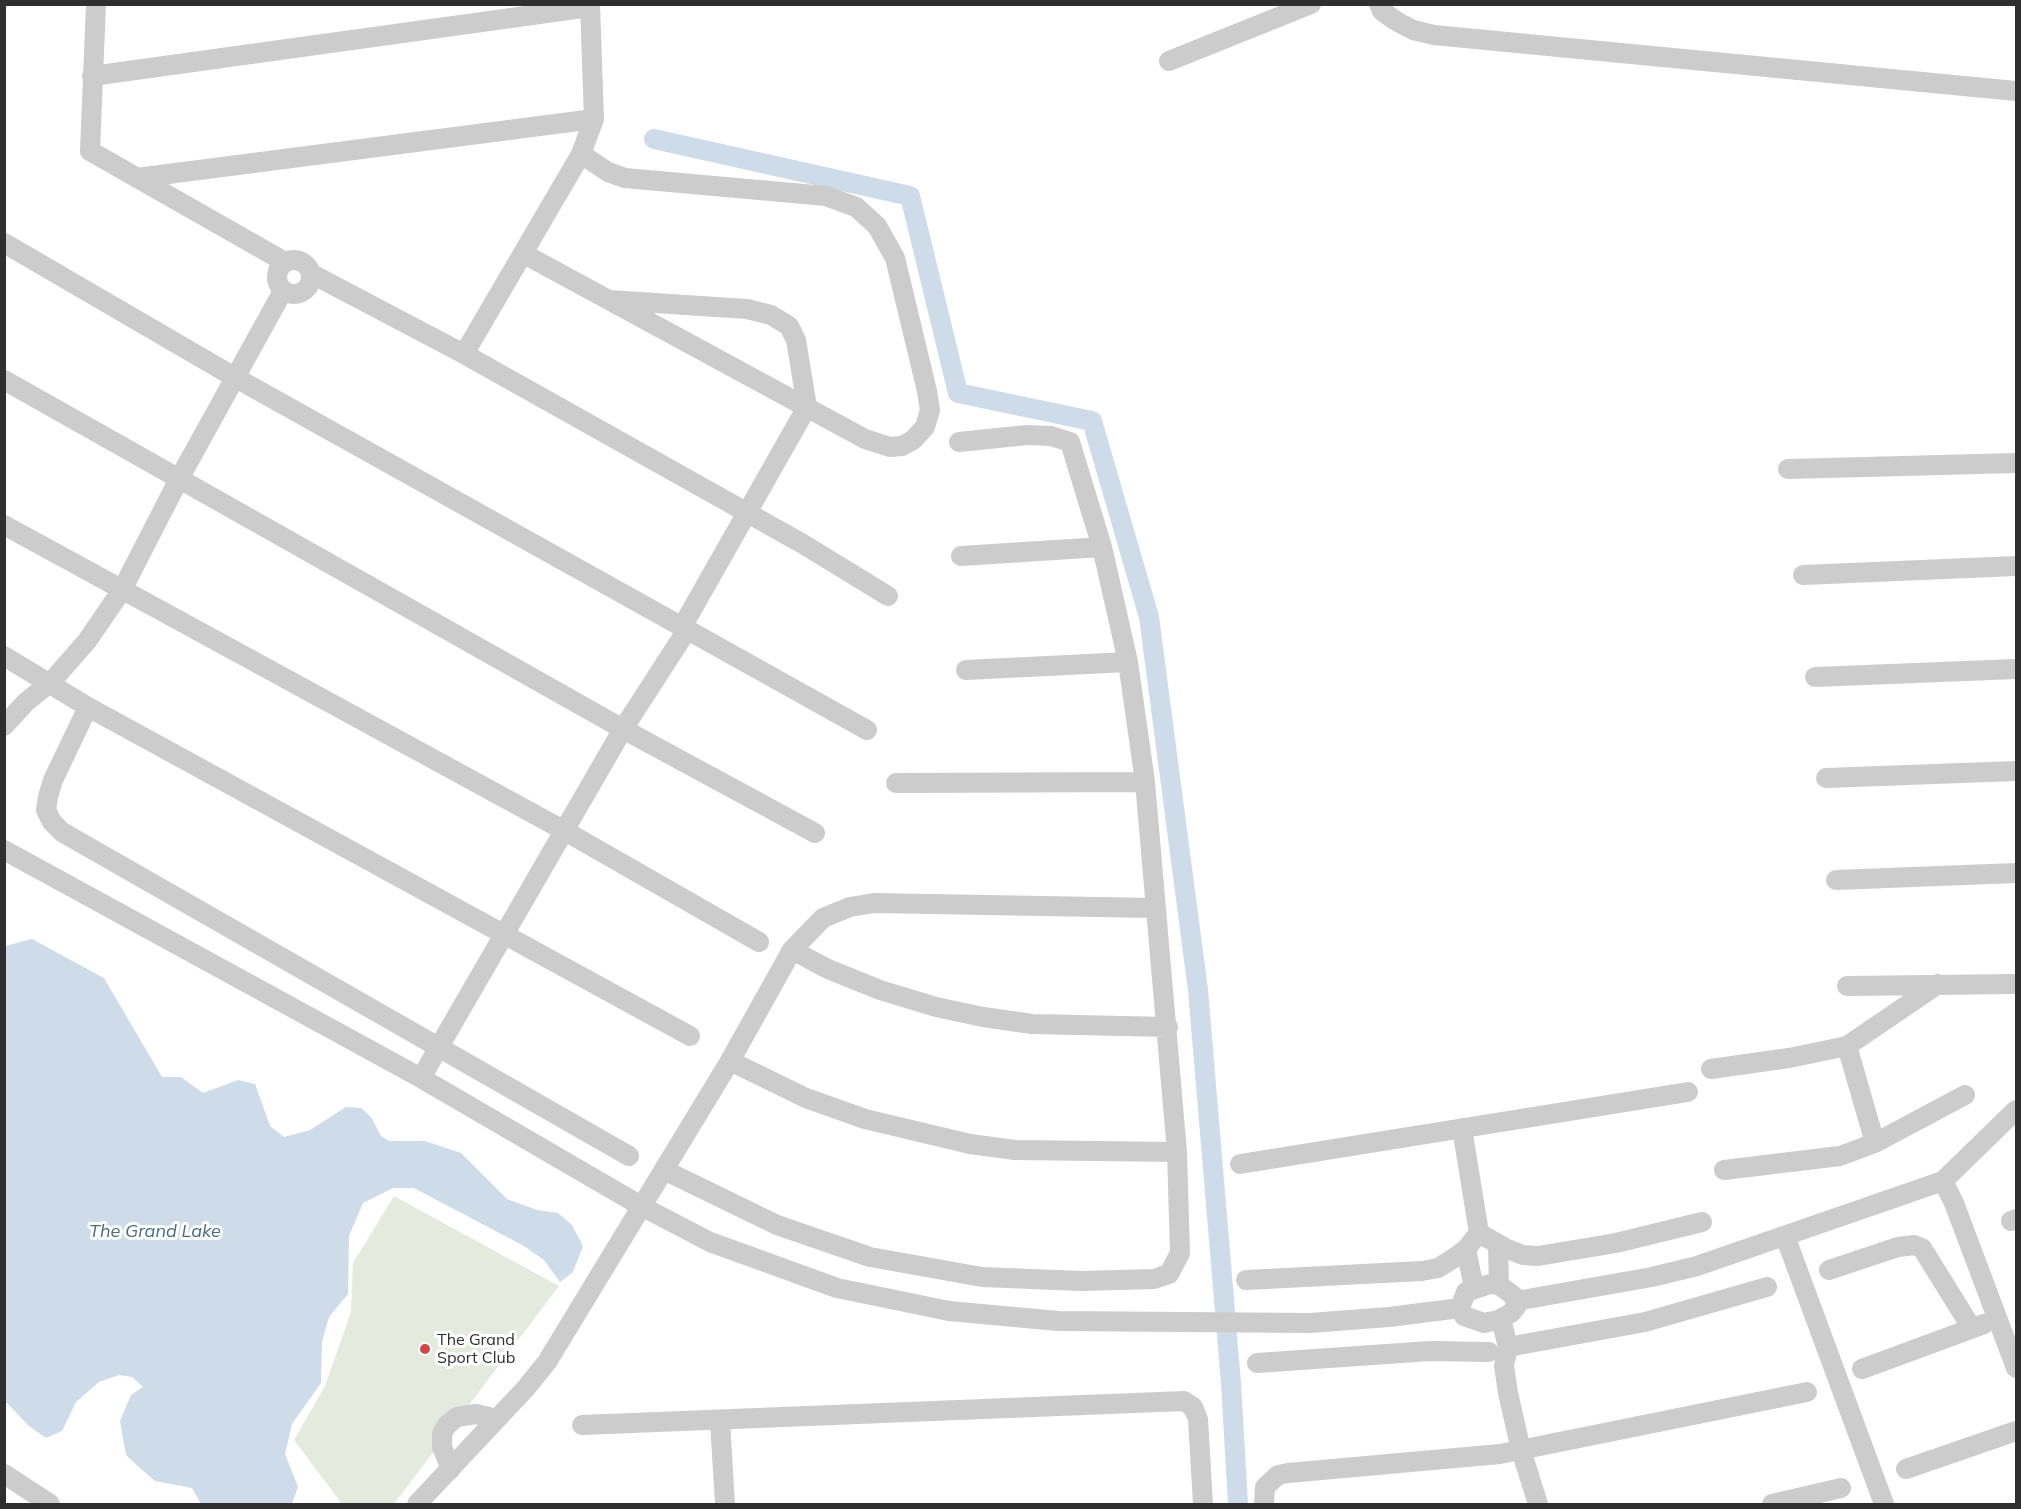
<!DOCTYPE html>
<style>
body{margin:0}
#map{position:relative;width:2021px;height:1509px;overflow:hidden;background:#fff;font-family:Mulish,sans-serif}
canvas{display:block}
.frame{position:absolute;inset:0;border:6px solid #2f2f2f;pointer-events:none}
</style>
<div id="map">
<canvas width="2021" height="1509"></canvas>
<div class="frame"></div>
</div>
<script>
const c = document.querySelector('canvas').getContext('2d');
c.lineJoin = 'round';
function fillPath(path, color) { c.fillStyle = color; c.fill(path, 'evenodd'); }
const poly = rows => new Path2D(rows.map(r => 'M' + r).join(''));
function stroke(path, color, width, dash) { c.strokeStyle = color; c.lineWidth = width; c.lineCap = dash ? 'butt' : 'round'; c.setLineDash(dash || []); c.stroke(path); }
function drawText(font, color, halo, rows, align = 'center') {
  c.font = font + ' Mulish,sans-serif'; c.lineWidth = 6; c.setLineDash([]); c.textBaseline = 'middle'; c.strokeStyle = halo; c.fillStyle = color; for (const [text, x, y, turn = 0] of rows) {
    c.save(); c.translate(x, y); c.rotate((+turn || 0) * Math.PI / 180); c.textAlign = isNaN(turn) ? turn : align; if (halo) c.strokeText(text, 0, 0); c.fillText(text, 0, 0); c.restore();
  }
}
fillPath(poly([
 [394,1196,559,1286,394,1504,342,1504,294,1440,325,1386,351,1312,353,1263]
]), '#e4eade');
fillPath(poly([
 [32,939,104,978,162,1077,181,1077,203,1093,238,1080,255,1084,270,1126,284,1137,310,1130,346,1107,361,1108,371,1117,381,1136,389,1141,425,1141,461,1153,507,1199,537,1210,558,1213,572,1225,583,1246,573,1272,560,1282,544,1260,524,1246,414,1188,393,1188,363,1203,349,1236,348,1294,329,1317,322,1341,321,1383,292,1424,285,1454,298,1487,292,1504,201,1504,192,1488,155,1481,141,1469,126,1455,120,1421,131,1395,143,1387,132,1377,119,1375,99,1382,76,1402,62,1431,46,1438,29,1426,4,1400,5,946]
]), '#cddce8');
stroke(poly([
 [654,139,910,196,958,393,1092,421,1149,617,1198,990,1231,1383,1238,1504]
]), '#cddce8', 20);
stroke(poly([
 [96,4,90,151,285,262],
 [1379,4,1382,11,1396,21,1413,30,1434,35,2016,91],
 [1169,61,1311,4],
 [92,76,590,7],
 [137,178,594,119],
 [4,243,236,378,867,730],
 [524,254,865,439,890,447,902,446,913,440,925,427,930,410,927,391,895,258,877,226,856,207,826,196,625,178,608,172,581,154],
 '277 277a17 17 0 1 1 34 0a17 17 0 1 1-34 0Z',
 [312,274,464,354,803,544,888,596],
 [464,354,581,154,594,119,590,4],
 [4,380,623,729,815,833],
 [1788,469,2016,463],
 [4,525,565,831,759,942],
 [961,556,1102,547],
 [1803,575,2016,566],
 [4,656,88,707,690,1036],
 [966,670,1128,662],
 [1815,677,2016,669],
 [88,707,53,780,48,797,46,810,52,822,62,832,629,1156],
 [4,726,26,702,51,682,87,641,122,590,179,479,283,291],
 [1826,778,2016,771],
 [896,783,1145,782],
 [4,850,421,1078,641,1206,710,1242,837,1288,949,1311,1058,1321,1310,1323,1389,1317,1460,1308],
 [1836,880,2016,873],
 [792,950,828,969,880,990,936,1007,983,1017,1032,1024,1168,1027],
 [1847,986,2016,984],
 [1847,1046,1875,1143],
 [730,1061,806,1098,865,1119,970,1144,1015,1150,1177,1152],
 [1711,1069,1789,1058,1847,1046,1938,984],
 [421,1078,623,729,687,630,686,620,807,407,796,340,789,326,771,315,747,309,609,300],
 [1240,1164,1688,1092],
 [664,1170,777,1225,870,1257,982,1277,1081,1281,1154,1279,1169,1274,1180,1253,1177,1152,1145,782,1128,662,1102,547,1070,442,1051,436,1027,435,959,442],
 [1724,1170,1840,1156,1875,1143,1965,1095],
 [1943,1181,1954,1203,2016,1368],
 [2011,1221,2016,1219],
 [1479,1233,1505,1248,1523,1255,1538,1256,1616,1243,1702,1222],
 [1785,1236,1884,1504],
 [1498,1244,1499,1285],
 [1466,1249,1474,1288],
 [1829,1270,1898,1247,1914,1245,1922,1248,1971,1327],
 [1246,1280,1422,1271,1438,1268,1454,1258,1466,1249,1479,1233,1462,1128],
 [1490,1284,1499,1285,1514,1296,1516,1307,1511,1313,1498,1320,1484,1323,1464,1316,1460,1308,1466,1292,1490,1284],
 [1516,1301,1652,1277,1697,1266,1943,1181,2016,1110],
 [1501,1319,1508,1347,1504,1366,1508,1393,1521,1450,1538,1504],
 [1508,1347,1645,1322,1767,1287],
 [1257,1363,1430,1351,1489,1352],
 [1862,1369,1984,1324],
 [720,1421,725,1504],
 [582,1425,1184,1401,1193,1407,1198,1419,1203,1504],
 [451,1469,442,1447,442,1434,447,1425,457,1417,476,1414,497,1419],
 [1906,1469,2016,1431],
 [4,1474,50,1504],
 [417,1504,526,1388,547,1362,730,1061,792,950,823,918,850,907,874,903,1155,908],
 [1264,1504,1265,1487,1278,1475,1288,1473,1500,1454,1807,1392],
 [1772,1504,1841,1488]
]), '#ccc', 20);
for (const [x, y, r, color] of [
 [425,1349,6,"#d2454a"]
]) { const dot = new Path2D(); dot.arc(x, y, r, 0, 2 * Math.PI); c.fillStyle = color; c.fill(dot); stroke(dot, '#fff', 2); }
drawText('16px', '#2f2f2f', '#fff', [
 ["The Grand",437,1340],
 ["Sport Club",437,1358]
], 'left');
drawText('italic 18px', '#466c88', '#fff', [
 ["The Grand Lake",155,1232]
]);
</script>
